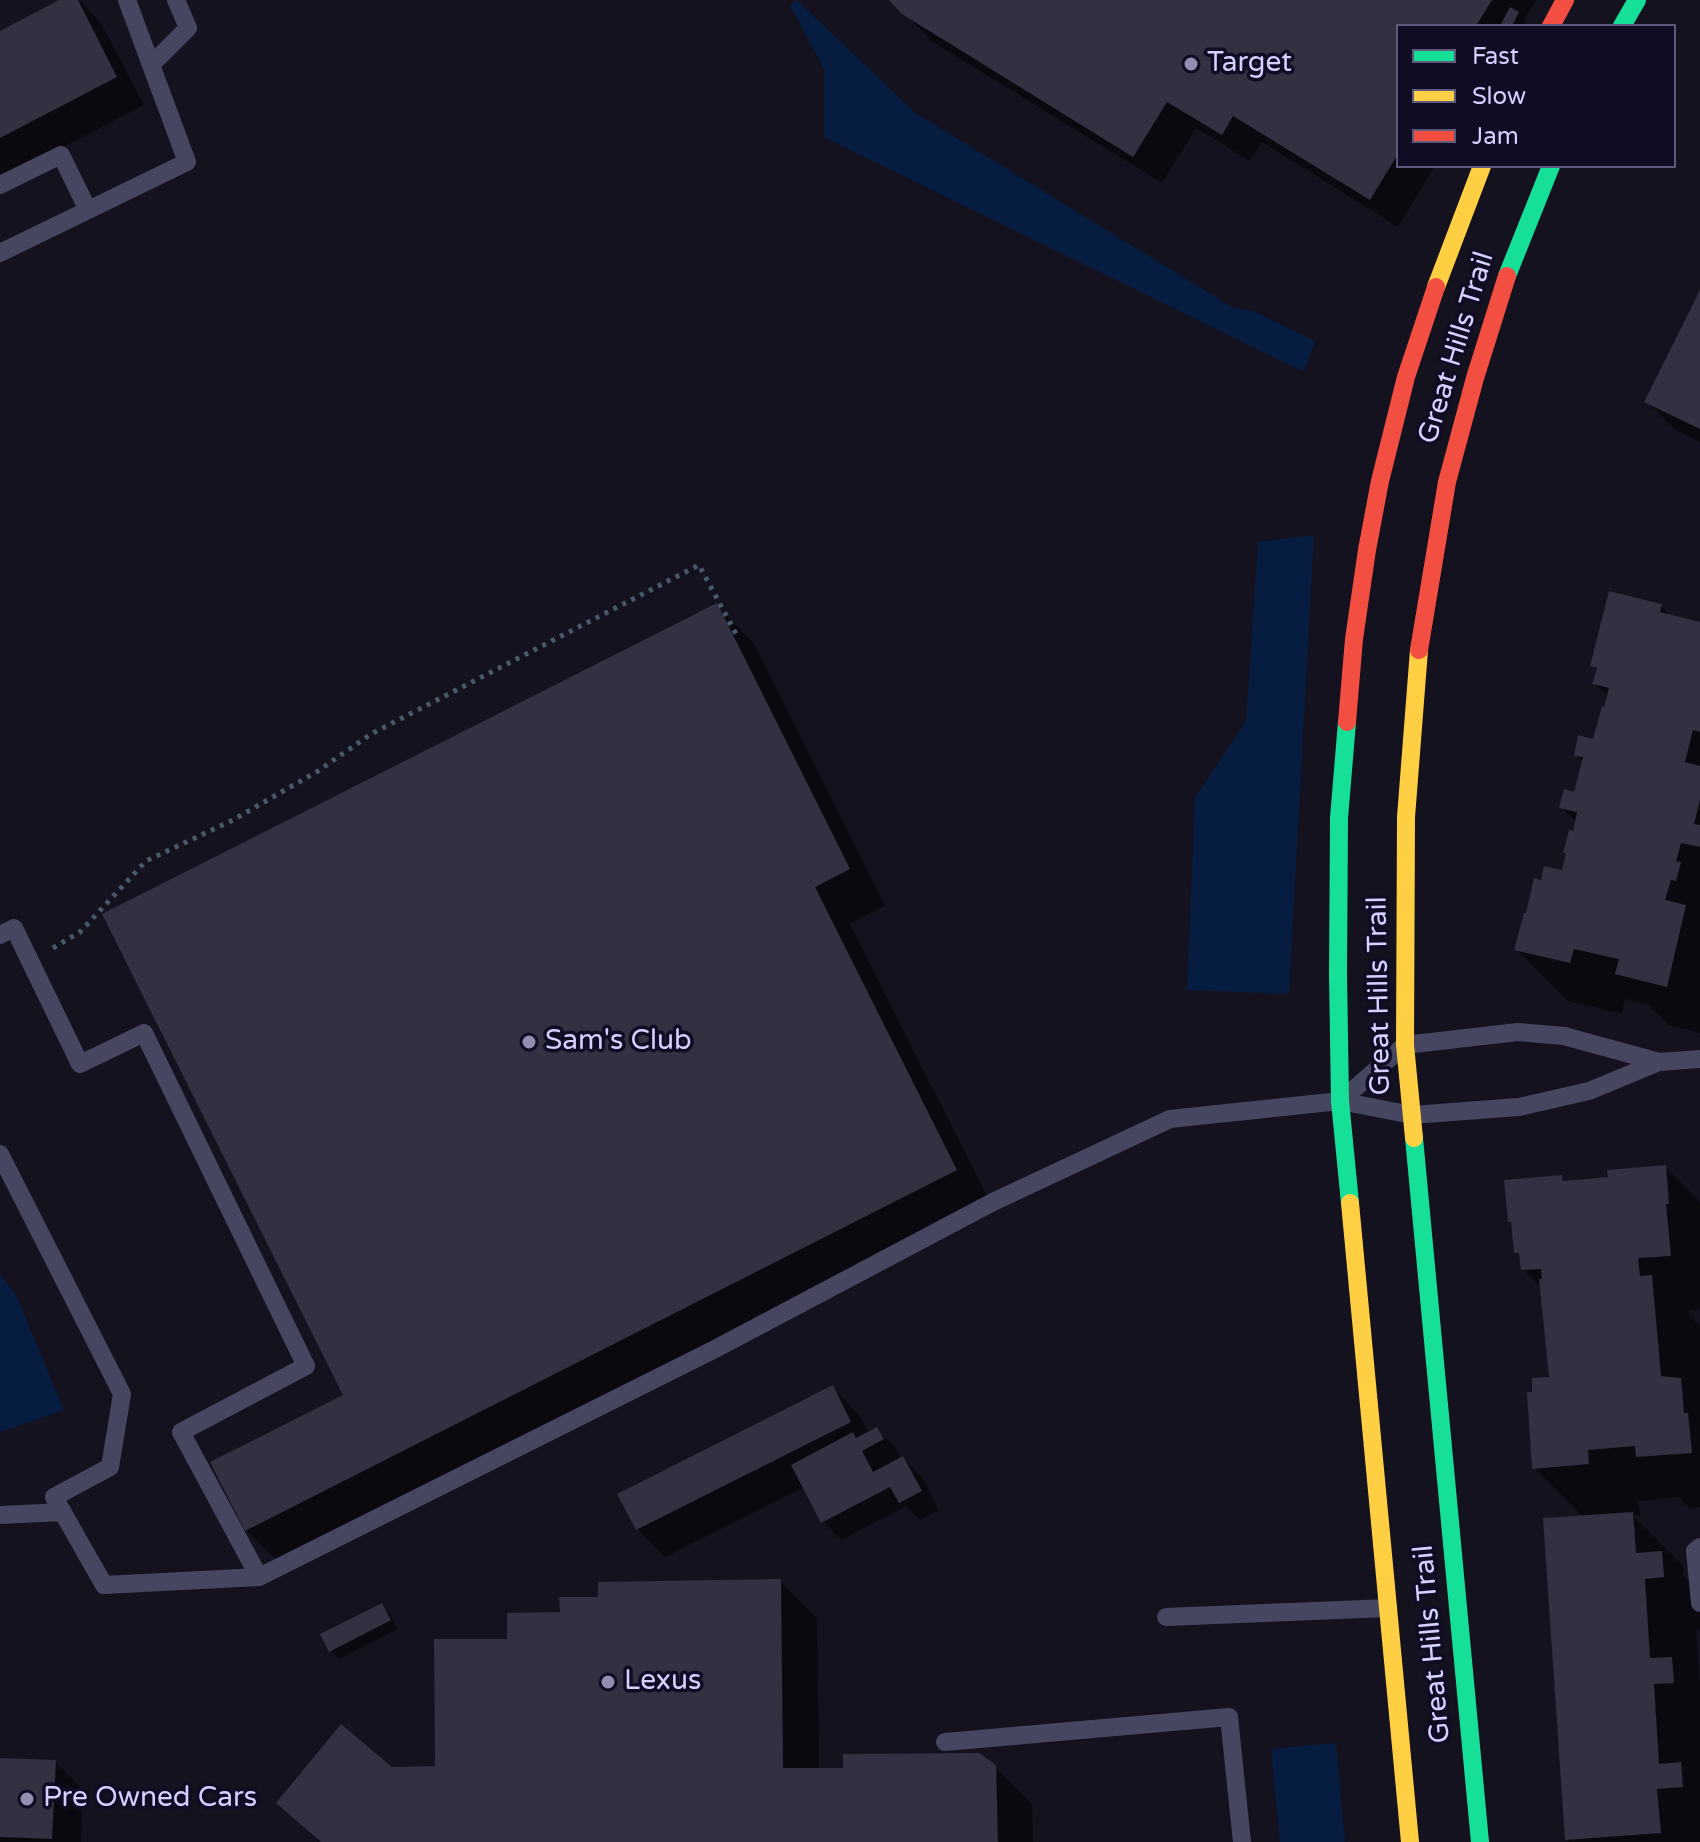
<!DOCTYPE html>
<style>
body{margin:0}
#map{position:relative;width:1700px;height:1842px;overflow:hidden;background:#14121e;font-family:"Varela Round",sans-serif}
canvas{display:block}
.legend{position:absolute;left:1396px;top:24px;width:280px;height:144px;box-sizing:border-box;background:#100c24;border:2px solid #5e5a7c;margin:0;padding:10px 14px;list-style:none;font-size:24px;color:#d4d0ff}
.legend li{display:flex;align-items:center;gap:16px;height:40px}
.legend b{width:40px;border:2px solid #5e5a7c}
</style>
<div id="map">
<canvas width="1700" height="1842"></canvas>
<ul class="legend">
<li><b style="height:10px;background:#16e098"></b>Fast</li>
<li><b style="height:10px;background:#ffcf43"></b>Slow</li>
<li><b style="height:10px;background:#f24e42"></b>Jam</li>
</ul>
</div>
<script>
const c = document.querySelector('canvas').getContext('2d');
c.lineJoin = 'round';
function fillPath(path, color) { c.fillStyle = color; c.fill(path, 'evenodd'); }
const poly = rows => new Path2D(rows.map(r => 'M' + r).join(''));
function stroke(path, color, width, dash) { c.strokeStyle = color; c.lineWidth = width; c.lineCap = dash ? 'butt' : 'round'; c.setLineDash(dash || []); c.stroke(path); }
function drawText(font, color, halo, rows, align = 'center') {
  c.font = font + ' "Varela Round",sans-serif'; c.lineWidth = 7; c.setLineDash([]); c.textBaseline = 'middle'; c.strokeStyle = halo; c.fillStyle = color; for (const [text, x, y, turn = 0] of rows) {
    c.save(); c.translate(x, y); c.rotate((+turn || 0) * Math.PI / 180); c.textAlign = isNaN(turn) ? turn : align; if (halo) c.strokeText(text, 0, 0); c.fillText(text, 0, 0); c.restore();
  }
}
fillPath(poly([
 [797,0,914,112,1232,307,1253,311,1315,341,1304,372,824,137,824,69,790,5],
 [1314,535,1289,994,1187,990,1195,798,1246,721,1258,542],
 [0,1274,17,1297,64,1410,0,1432],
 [1336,1743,1345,1842,1280,1842,1271,1749]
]), '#071c41');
fillPath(poly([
 [63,0,79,0,101,23,144,105,0,180,0,33],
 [892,0,1536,0,1524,20,1526,23,1525,26,1398,26,1398,166,1435,166,1398,227,1262,142,1250,161,1196,128,1162,183,933,42],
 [1700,294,1700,442,1674,429,1646,401],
 [716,605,753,642,885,906,850,924,992,1206,283,1566,246,1530,346,1396],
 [1661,606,1672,618,1700,624,1700,1033,1669,1025,1648,1005,1625,999,1622,1014,1568,1001,1516,949,1543,883,1564,873,1574,834,1577,823,1561,807,1576,794,1583,762,1576,755,1595,742,1609,698,1594,684,1598,671,1592,666],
 [1665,1167,1700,1202,1700,1309,1689,1310,1689,1315,1700,1326,1700,1507,1689,1508,1679,1497,1638,1501,1640,1515,1633,1516,1683,1566,1684,1576,1700,1591,1700,1629,1696,1630,1700,1687,1700,1842,1569,1842,1567,1840,1583,1517,1534,1468,1551,1379,1542,1288,1523,1269,1522,1259,1516,1252,1513,1225,1510,1222,1562,1177,1567,1183,1610,1179],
 [833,1388,860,1416,869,1433,877,1429,895,1447,901,1459,903,1458,921,1476,939,1510,920,1520,906,1506,841,1540,823,1522,804,1487,665,1557,637,1529],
 [780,1581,817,1618,819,1770,995,1767,1032,1804,1033,1842,319,1842,278,1802,391,1769,437,1768,509,1641,562,1614,601,1599],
 [382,1605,390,1614,398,1629,340,1659,331,1651],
 [0,1760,55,1762,83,1790,81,1842,0,1842]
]), '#0007');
fillPath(poly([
 [59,0,78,0,117,77,0,138,0,31],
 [889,0,1492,0,1476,26,1398,26,1398,154,1370,200,1233,116,1222,135,1167,102,1133,157,902,14],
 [1510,7,1519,12,1512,26,1500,26],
 [1700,290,1700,429,1644,402],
 [1609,591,1662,604,1660,612,1700,622,1700,732,1693,730,1685,762,1700,766,1700,800,1694,824,1700,825,1700,847,1681,843,1676,861,1681,862,1676,881,1671,880,1665,900,1686,905,1667,987,1615,974,1619,959,1574,949,1570,963,1514,950,1524,913,1526,913,1534,878,1541,880,1544,866,1562,870,1566,853,1563,853,1569,830,1573,831,1577,812,1559,808,1564,789,1574,792,1583,757,1574,756,1578,735,1593,739,1602,706,1604,707,1609,688,1592,684,1597,668,1590,666],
 [717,603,850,869,815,887,957,1170,245,1531,210,1462,343,1395,102,914],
 [1666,1165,1669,1204,1666,1204,1671,1256,1638,1258,1640,1276,1652,1275,1661,1376,1681,1378,1684,1413,1688,1413,1692,1453,1636,1457,1635,1446,1588,1450,1589,1464,1532,1469,1527,1392,1532,1392,1532,1378,1549,1377,1539,1279,1542,1279,1541,1269,1521,1270,1519,1253,1514,1253,1511,1222,1508,1222,1504,1180,1562,1175,1563,1181,1608,1177,1607,1170],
 [833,1385,851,1422,636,1530,617,1494],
 [877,1427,884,1439,862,1451,873,1472,903,1456,922,1491,899,1503,890,1487,821,1523,791,1465,853,1432,856,1438],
 [1633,1512,1636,1553,1662,1551,1664,1577,1645,1579,1650,1658,1672,1657,1674,1683,1654,1684,1659,1764,1681,1762,1683,1787,1657,1789,1661,1833,1565,1840,1543,1518],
 [781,1579,783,1768,843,1768,843,1754,979,1753,996,1765,998,1842,321,1842,276,1803,341,1724,392,1767,435,1766,434,1639,507,1639,507,1613,560,1612,559,1597,598,1597,598,1582],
 [382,1603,391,1620,329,1652,320,1634],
 [0,1758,56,1760,52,1839,0,1837]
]), '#323041');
stroke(poly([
 [53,948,80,932,146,861,233,820,318,771,371,734,699,565,736,634]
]), '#485969', 5, [4, 6]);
stroke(poly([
 [151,65,188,28,176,0],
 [0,185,61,155,88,210],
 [0,253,187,162,127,0],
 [0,935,14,928,80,1064,144,1033,306,1366,181,1432,259,1577,104,1585,54,1497,110,1467,122,1394,0,1154],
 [1346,1096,1405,1045,1518,1032,1564,1036,1659,1062],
 [0,1515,63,1512],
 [1700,1547,1695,1551,1700,1603],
 [259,1577,715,1349,993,1202,1170,1119,1340,1101,1412,1115,1519,1107,1589,1091,1659,1062,1700,1059],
 [1166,1617,1388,1608],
 [945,1742,1229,1717,1242,1842]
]), '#474660', 18);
stroke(poly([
 [1622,26,1637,0],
 [1507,276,1551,166],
 [1347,722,1339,818,1338,974,1340,1101,1350,1203],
 [1414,1138,1480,1842]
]), '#16e098', 18);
stroke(poly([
 [1436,287,1482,166],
 [1414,1138,1405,1045,1406,817,1419,650],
 [1350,1203,1410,1842]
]), '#ffcf43', 18);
stroke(poly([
 [1551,26,1565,0],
 [1419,650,1447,482,1475,378,1507,276],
 [1347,722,1354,639,1367,550,1380,481,1406,377,1436,287]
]), '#f24e42', 18);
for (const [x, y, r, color] of [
 [1191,64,8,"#918eb0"],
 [529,1042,8,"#918eb0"],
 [608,1682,8,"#918eb0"],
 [27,1799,8,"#918eb0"]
]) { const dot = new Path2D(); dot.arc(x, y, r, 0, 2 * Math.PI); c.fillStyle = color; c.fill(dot); stroke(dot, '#100c24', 3); }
drawText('28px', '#d4d0ff', '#100c24', [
 ["Target",1207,64],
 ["Sam's Club",545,1042],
 ["Lexus",624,1682],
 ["Pre Owned Cars",43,1799]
], 'left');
drawText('28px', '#d4d0ff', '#100c24', [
 ["Great Hills Trail",1457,348,-73],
 ["Great Hills Trail",1380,996,-91],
 ["Great Hills Trail",1433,1644,-95]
]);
</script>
